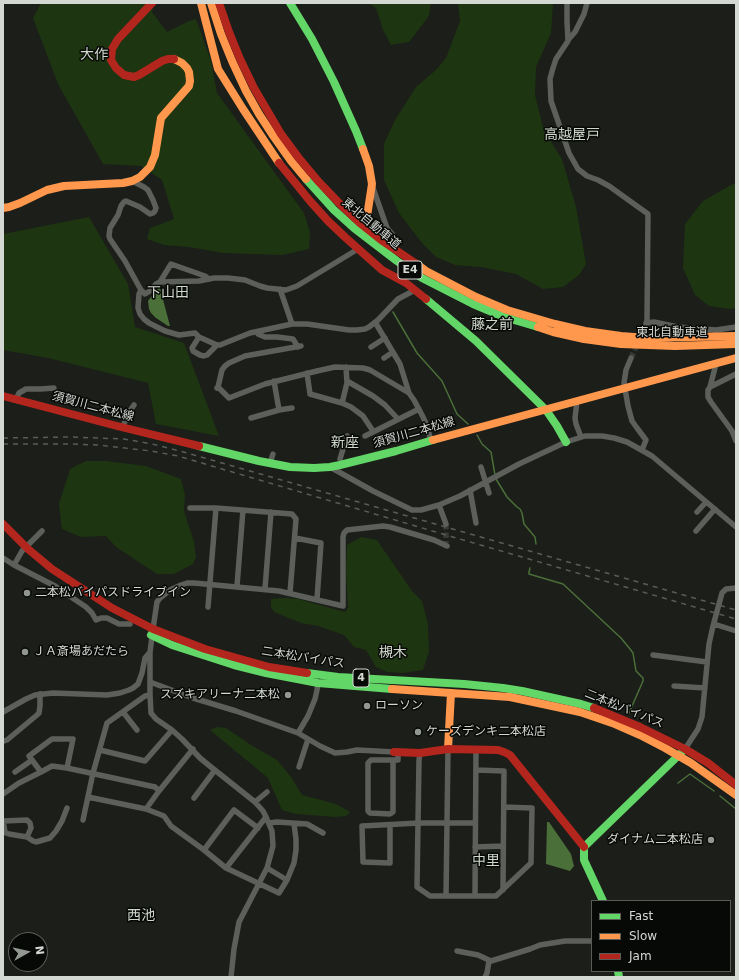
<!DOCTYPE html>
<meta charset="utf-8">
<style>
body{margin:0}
#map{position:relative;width:739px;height:980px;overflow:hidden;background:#1b1e19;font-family:"DejaVu Sans",sans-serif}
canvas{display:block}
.frame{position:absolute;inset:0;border:4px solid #d4d8d3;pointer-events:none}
.legend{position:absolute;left:591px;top:900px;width:140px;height:72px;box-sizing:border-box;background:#070906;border:1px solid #595c58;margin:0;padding:5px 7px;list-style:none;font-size:12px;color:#d4d8d3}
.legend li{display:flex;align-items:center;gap:8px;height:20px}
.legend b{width:20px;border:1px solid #595c58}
.north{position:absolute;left:8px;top:932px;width:40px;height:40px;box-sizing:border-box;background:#070906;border:1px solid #595c58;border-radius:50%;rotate:82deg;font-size:11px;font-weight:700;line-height:16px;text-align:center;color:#d4d8d3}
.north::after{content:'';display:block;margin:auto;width:14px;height:18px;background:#939792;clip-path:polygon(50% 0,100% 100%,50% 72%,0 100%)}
</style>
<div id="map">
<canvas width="739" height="980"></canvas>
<div class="frame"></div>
<ul class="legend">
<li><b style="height:5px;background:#63d668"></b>Fast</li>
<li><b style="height:5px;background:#ff974d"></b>Slow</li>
<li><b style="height:5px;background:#b3261e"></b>Jam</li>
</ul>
<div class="north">N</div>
</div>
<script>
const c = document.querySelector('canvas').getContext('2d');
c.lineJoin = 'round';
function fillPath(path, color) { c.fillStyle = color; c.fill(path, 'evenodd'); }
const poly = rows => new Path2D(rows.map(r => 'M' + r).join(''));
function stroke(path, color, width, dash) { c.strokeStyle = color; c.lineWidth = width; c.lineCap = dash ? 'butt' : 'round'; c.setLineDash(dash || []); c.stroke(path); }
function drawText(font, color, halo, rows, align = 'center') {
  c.font = font + ' "DejaVu Sans","Noto Sans JP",sans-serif'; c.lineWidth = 3; c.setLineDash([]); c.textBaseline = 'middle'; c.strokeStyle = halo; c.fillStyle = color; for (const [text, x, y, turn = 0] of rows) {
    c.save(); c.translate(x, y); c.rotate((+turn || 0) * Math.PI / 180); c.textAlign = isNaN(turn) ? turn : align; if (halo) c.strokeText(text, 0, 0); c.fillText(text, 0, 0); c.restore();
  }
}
fillPath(poly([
 [41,3,154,3,152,12,167,32,189,21,196,19,211,61,217,93,304,213,310,232,309,249,282,255,223,253,189,247,164,245,147,239,150,228,174,219,162,180,141,166,103,164,58,84,33,18],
 [368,3,431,3,429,16,409,42,391,45,383,30,376,8],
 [458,3,553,3,551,33,536,67,535,95,544,131,562,159,576,207,586,264,579,275,563,287,543,289,516,274,481,267,455,265,436,257,422,243,399,213,384,180,384,144,395,120,416,87,436,70,446,58,460,21],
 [736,183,736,308,729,309,709,306,695,295,683,268,685,224,703,201,729,186],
 [89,217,128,284,135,327,184,343,219,436,156,424,148,383,48,358,3,350,3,234],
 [86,461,105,461,146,466,181,479,185,495,184,511,194,542,196,557,193,564,174,574,157,574,116,547,106,536,81,537,62,529,59,504,70,469],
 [361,537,377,540,412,591,422,601,428,624,429,652,423,670,403,673,387,672,376,667,366,650,354,647,344,635,318,626,301,623,274,612,271,607,271,599,286,598,298,599,345,612,348,608,346,573,347,545],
 [217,727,226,728,251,745,277,760,291,777,302,795,336,804,349,811,349,814,346,816,335,817,296,814,282,810,268,778,210,730]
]), '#1e3511');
fillPath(poly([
 [158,288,160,288,170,326,168,326,156,318,151,313,149,309,148,301],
 [547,822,549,822,571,854,574,866,570,871,546,864]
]), '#4b6f39');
stroke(poly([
 [393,312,417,353,442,381,457,414,468,424],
 [477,435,482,444,491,452,495,475],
 [496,479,507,497,517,507,520,509,522,513,524,524,535,537,536,544],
 [530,568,529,572,529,574,563,584,621,638,630,649,633,653,636,671,643,678,643,681,629,713],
 [678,783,690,774,714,791],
 [720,796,736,809]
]), '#4b6f39', 1.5);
stroke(poly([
 [631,358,645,328],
 [446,524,446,543]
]), '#373a35', 5.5, [5.5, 3]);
stroke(poly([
 [567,3,567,21,568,41,556,59,553,68,550,79,551,101,569,153,578,169,587,176,598,180,609,186,648,214,647,320,645,328],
 [568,40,575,32,584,14,587,3],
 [132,181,144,187,148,190,153,200,156,208,155,211,153,213,150,214,140,207,126,201,124,202,121,206,118,215,110,228,109,236,110,239,125,261,136,281,141,290,145,294,150,291,156,284,160,282,199,281,214,278,228,278,245,280,260,286,267,288,286,290,297,286,358,249],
 [373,188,387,228,393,235],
 [160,282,171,264,205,276,209,279],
 [280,289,292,324],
 [141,290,139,294,138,308,140,314,144,319,149,323,165,331,179,335,195,333,199,337,217,345,220,345,250,333,292,324,307,324,349,330,357,330,365,329,369,327,378,320,398,299,415,290],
 [375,322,400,364,409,393],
 [646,323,654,322,678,327,716,330,736,327],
 [257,332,258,334,265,337,277,337,293,339,298,347],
 [199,337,192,348,193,351,200,355,204,356,207,355,217,345],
 [371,347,385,338],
 [384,358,393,352],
 [631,358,626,370,624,383,628,406,632,421,637,428,646,440,642,450],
 [716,364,710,387,708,390,708,397,711,402,732,431,736,441],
 [307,373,310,394,342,403,351,407,363,416,373,431],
 [274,381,279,410],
 [347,381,373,396,385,405,398,419],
 [218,387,229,398,265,384,317,371,335,367,363,368,370,370,409,393,414,400,423,417,427,426,431,441],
 [710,387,736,374],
 [217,388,218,387,222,370,225,366,229,363,245,356,301,346],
 [16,399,19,393,26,389,41,389,54,388],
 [577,401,575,418,576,424,581,437],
 [342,403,347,383,346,367],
 [251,418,279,410,292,408],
 [123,427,127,415,134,405],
 [365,436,419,409],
 [340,459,347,436],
 [270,463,273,454],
 [330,467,373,491,412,510,421,510,439,505,460,496,519,464,566,442,585,436,602,436,614,438,627,442,636,447,652,456,736,527],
 [481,467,489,493],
 [470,490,476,523],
 [439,505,446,524],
 [190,508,216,508],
 [697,512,706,502],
 [696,531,715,509],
 [295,538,321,543,317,599],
 [3,558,14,565,55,586,65,593,86,607,92,613,96,620,101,618,107,618,119,624,130,624],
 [14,565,22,551,42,531],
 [237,586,243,510],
 [265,589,271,512],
 [208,607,216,508,292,514,296,519,290,593],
 [714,624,736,631],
 [653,655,707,662],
 [150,682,193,698,236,711,298,733,320,746,335,753,347,752,357,750,394,752],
 [674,686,705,688],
 [3,712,26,699,35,695,53,693,107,695,120,693,129,690,133,688,138,684,142,673,145,658,150,652],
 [123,712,137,730],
 [298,733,308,716,315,699,317,690,318,683],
 [4,741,7,740,37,715,39,713,40,706,40,694],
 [685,749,698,729,702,717,709,644,713,626,722,593,726,589,736,588],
 [100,750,145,761,172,730],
 [420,753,419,760,417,887,430,896,496,896,531,863,532,808,504,807],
 [393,760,393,812,390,814,370,813,368,811,368,763,371,760,398,760,398,752],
 [299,767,308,739],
 [67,768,73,739,52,739,29,756,41,772,52,766,67,768,155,787,159,791],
 [476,770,504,771,503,890],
 [15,772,32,760],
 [3,794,19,783,41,772],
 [88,797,146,809,164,816,171,826,204,850,226,868,279,893,287,880,294,863,296,850,296,839,294,824],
 [194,798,215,770],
 [255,802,267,792],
 [146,809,159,791,193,749],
 [83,820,93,773,107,723,145,696,150,695],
 [3,821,27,820,30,823,31,828,27,837,9,834,6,833,5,832,3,821],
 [269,823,277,822,307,824,323,833],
 [390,825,390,863,363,862,362,826,419,823,475,823],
 [27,837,33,841,36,842,50,838,56,831,62,821,67,808],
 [475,847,503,846],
 [204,850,234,810,258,828],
 [226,868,266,817],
 [267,868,287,880],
 [446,896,448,749],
 [475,896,476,749],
 [457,951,478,955,491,961,530,949,540,945,565,941,592,941],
 [231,977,234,949,239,922,267,868,273,846,272,831,266,817,263,811,255,802,211,767,200,758,182,739,172,730,156,719,151,713,150,695,150,652,153,629,157,602,160,598,170,590,181,585,187,583,194,583,279,591,343,606,343,537,344,533,347,530,383,526,390,527,434,540,447,546],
 [485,977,487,973,489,961]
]), '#5c5f5a', 5.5);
stroke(poly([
 [290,3,312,39,334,82,356,131,363,149],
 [306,179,334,210,354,228,397,261,422,278,473,304,504,317,538,327],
 [426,299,476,341,546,410,557,426,566,442],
 [199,446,259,461,290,467,314,468,330,467,340,465,396,451,433,440],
 [151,635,172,645,234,665,266,673,318,683,392,689],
 [307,673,338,677,464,684,503,688,522,691,581,704,594,708],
 [603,901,584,860,584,847,682,752],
 [618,971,619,977]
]), '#63d668', 8);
stroke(poly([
 [201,3,218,69,243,109,279,163],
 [211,3,221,34,232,61,246,91,259,114,274,137,291,161,306,179],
 [363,149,369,166,372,184,366,223],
 [3,208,9,207,20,203,47,190,64,186,123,183,132,181,140,177,150,167,155,155,161,118,189,86,190,81,189,72,187,68,182,63,174,59],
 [418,265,426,271,476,297,507,310,555,324,585,331,621,336,646,338,736,336],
 [538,327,553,332,584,339,621,344,675,346,736,344],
 [433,440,736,358],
 [392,689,510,697,580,712,615,724,640,735,665,748,691,763,736,795],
 [448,749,451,693]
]), '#ff974d', 8);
stroke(poly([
 [152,3,118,39,112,49,111,60,116,68,124,75,134,77,139,75,162,61,168,59,174,59],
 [219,3,229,32,240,59,254,88,281,134,298,157,318,181,341,205,361,224,381,240,418,265],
 [279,163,310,201,328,221,346,238,382,270,406,283,426,299],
 [3,396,117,426,199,446],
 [3,524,28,549,52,569,112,608,153,629,205,649,269,667,307,673],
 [594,708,640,727,685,749,708,763,736,785],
 [394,752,420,753,448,749,498,750,504,752,510,755,584,847]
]), '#b3261e', 8);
stroke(poly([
 [3,438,71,437,124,439,152,444,180,451,736,610],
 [3,444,71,444,98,445,151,451,178,456,446,535,736,619]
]), '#5a5c59', 1.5, [5, 5]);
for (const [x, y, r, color] of [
 [27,593,4,"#939792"],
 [25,652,4,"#939792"],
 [288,695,4,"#939792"],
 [367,706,4,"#939792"],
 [418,732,4,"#939792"],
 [711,840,4,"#939792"]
]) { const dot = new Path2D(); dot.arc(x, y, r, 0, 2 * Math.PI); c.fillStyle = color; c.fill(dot); stroke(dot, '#070906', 1.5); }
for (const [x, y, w] of [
 [410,270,24],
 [361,678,16]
]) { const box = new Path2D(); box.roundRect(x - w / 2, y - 9, w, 18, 3); c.fillStyle = '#070906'; c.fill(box); stroke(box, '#d4d8d3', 1); }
drawText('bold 11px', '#d4d8d3', null, [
 ["E4",410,270],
 ["4",361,678]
]);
drawText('12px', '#d4d8d3', '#070906', [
 ["東北自動車道",371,224,40],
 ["東北自動車道",672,333],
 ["須賀川二本松線",93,407,15],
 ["須賀川二本松線",414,433,-16],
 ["二本松バイパス",303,658,9],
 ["二本松バイパス",624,709,22]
]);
drawText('12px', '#d4d8d3', '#070906', [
 ["二本松バイパスドライブイン",35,593],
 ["ＪＡ斎場あだたら",33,652],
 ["スズキアリーナ二本松",280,695,"right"],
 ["ローソン",375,706],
 ["ケーズデンキ二本松店",426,732],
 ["ダイナム二本松店",703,840,"right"]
], 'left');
drawText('14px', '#d0d8cc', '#070906', [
 ["大作",94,55],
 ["高越屋戸",572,135],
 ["下山田",168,293],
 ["藤之前",492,325],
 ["新座",345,443],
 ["槻木",393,653],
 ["中里",486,861],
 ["西池",141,916]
]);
</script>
